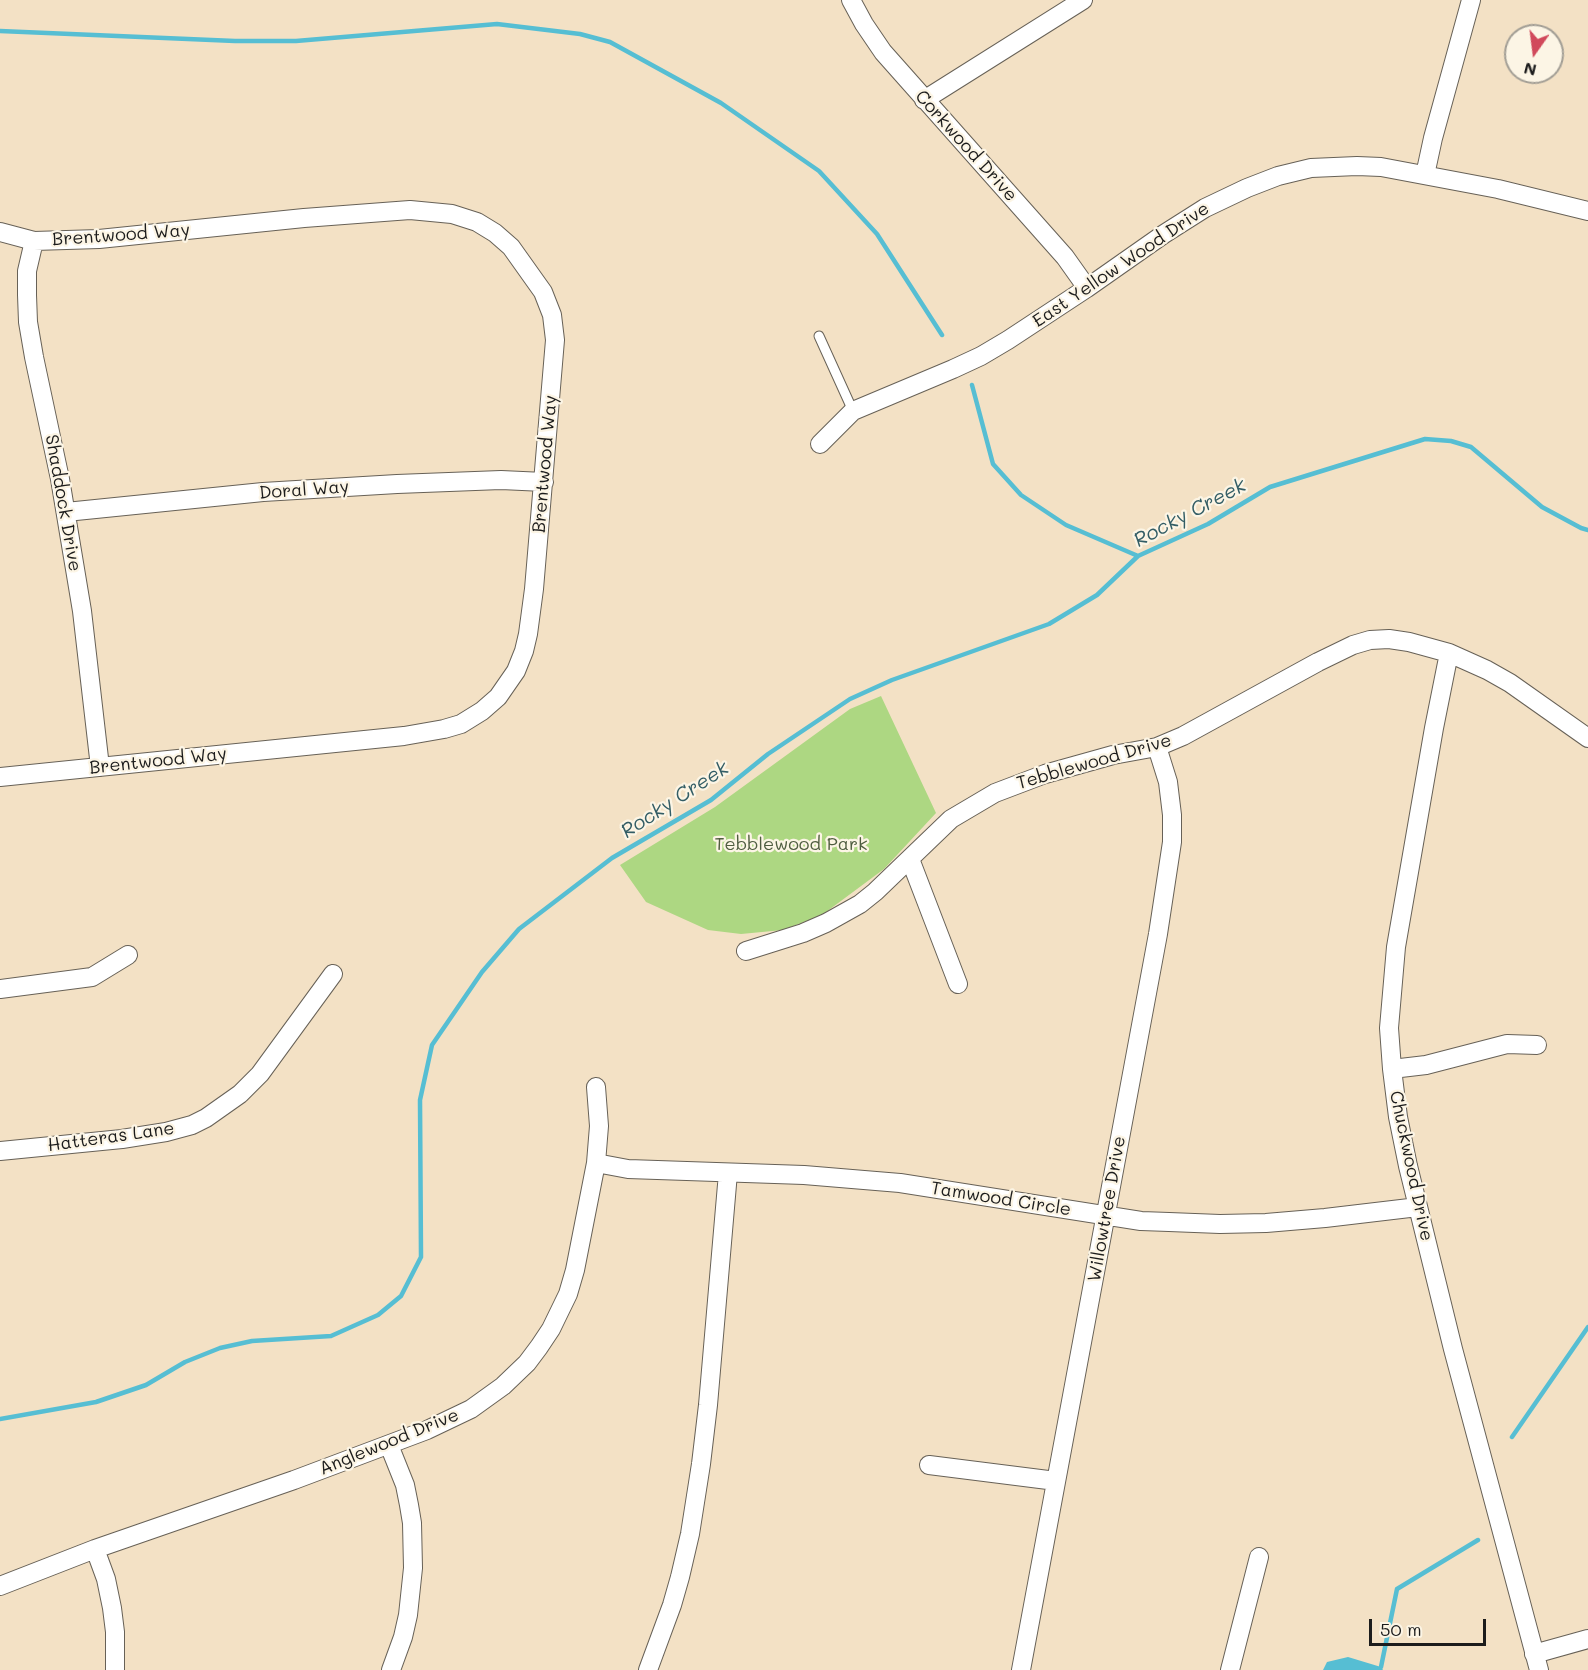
<!DOCTYPE html>
<style>
body{margin:0}
#map{position:relative;width:1588px;height:1670px;overflow:hidden;background:#f3e1c5;font-family:Mali,sans-serif}
canvas{display:block}
.north{position:absolute;left:1504px;top:24px;width:60px;height:60px;box-sizing:border-box;background:#fcf5e5;border:2px solid #a29e95;border-radius:50%;rotate:194deg;font-size:16px;font-weight:700;line-height:24px;text-align:center;color:#1c1c1c}
.north::after{content:'';display:block;margin:auto;width:21px;height:27px;background:#d1495b;clip-path:polygon(50% 0,100% 100%,50% 72%,0 100%)}
.scale{position:absolute;left:1369px;top:1619px;width:117px;height:27px;box-sizing:border-box;border:3px solid #1c1c1c;border-top:0;padding-left:8px;font-size:18px;line-height:21px;white-space:nowrap;color:#1c1c1c;-webkit-text-stroke:4px #fcf5e5;paint-order:stroke}
</style>
<div id="map">
<canvas width="1588" height="1670"></canvas>
<div class="north">N</div>
<div class="scale">50 m</div>
</div>
<script>
const c = document.querySelector('canvas').getContext('2d');
c.lineJoin = 'round';
function fillPath(path, color) { c.fillStyle = color; c.fill(path, 'evenodd'); }
const poly = rows => new Path2D(rows.map(r => 'M' + r).join(''));
function stroke(path, color, width, dash) { c.strokeStyle = color; c.lineWidth = width; c.lineCap = dash ? 'butt' : 'round'; c.setLineDash(dash || []); c.stroke(path); }
function drawText(font, color, halo, rows, align = 'center') {
  c.font = font + ' Mali,sans-serif'; c.lineWidth = 4.5; c.setLineDash([]); c.textBaseline = 'middle'; c.strokeStyle = halo; c.fillStyle = color; for (const [text, x, y, turn = 0] of rows) {
    c.save(); c.translate(x, y); c.rotate((+turn || 0) * Math.PI / 180); c.textAlign = isNaN(turn) ? turn : align; if (halo) c.strokeText(text, 0, 0); c.fillText(text, 0, 0); c.restore();
  }
}
fillPath(poly([
 [881,696,936,813,884,869,822,915,783,930,741,934,708,930,646,902,620,865,715,807,850,709]
]), '#add782');
fillPath(poly([
 [1348,1657,1381,1667,1383,1670,1323,1670,1327,1662]
]), '#56bed3');
stroke(poly([
 [0,31,235,41,296,41,497,24,580,34,610,42,721,103,819,171,877,234,942,335],
 [972,385,993,464,1021,495,1066,525,1138,556],
 [0,1419,96,1402,146,1385,185,1362,220,1348,252,1341,331,1336,378,1315,401,1296,421,1257,420,1100,432,1045,482,972,519,929,612,858,711,800,768,754,850,699,892,680,1049,624,1097,595,1138,556,1208,524,1270,487,1425,439,1451,441,1471,447,1542,507,1581,528,1588,530],
 [1512,1437,1588,1327],
 [1381,1667,1397,1589,1478,1540]
]), '#56bed3', 4.5);
const lane = poly([
 [819,336,853,411]
]);
const street = poly([
 [851,0,864,24,883,52,1065,257,1087,288],
 [924,100,1083,0],
 [1425,175,1433,138,1471,0],
 [0,232,34,241,99,239,304,218,410,210,452,214,477,222,495,233,511,247,543,292,552,315,555,340,534,589,528,634,524,651,516,671,498,697,482,711,461,724,444,729,404,736,0,777],
 [34,241,27,271,27,295,28,322,34,357,60,479,82,611,100,767],
 [820,444,853,411,953,369,981,356,1008,340,1087,288,1164,234,1205,208,1247,188,1278,176,1311,168,1357,166,1381,167,1498,189,1588,211],
 [66,512,263,492,397,484,501,480,544,482],
 [1449,653,1434,728,1396,947,1389,1028,1392,1069,1398,1117,1408,1166,1453,1349,1539,1670],
 [910,859,958,984],
 [746,951,803,933,826,923,860,904,875,892,951,819,995,793,1045,774,1113,755,1157,747,1183,736,1318,662,1353,645,1370,640,1389,639,1409,642,1449,653,1487,670,1510,683,1588,738],
 [0,989,92,977,128,955],
 [1392,1069,1426,1065,1507,1044,1537,1045],
 [0,1151,122,1139,166,1132,192,1125,206,1118,240,1094,260,1074,333,974],
 [596,1163,628,1169,804,1175,900,1183,1141,1221,1169,1222,1220,1224,1266,1223,1325,1218,1418,1207],
 [389,1445,405,1485,409,1505,412,1523,413,1568,408,1615,403,1637,391,1670],
 [929,1465,1056,1481],
 [95,1549,106,1579,112,1608,115,1632,115,1670],
 [0,1586,95,1549,294,1480,427,1430,471,1409,503,1386,527,1363,539,1347,551,1329,568,1294,575,1270,596,1163,599,1126,596,1087],
 [1534,1654,1588,1639],
 [648,1670,672,1605,680,1577,690,1534,701,1464,708,1405,728,1173],
 [1021,1670,1158,934,1172,842,1172,815,1168,782,1157,747],
 [1230,1670,1259,1557]
]);
stroke(lane, '#676157', 11);
stroke(street, '#676157', 20);
stroke(lane, '#fff', 9);
stroke(street, '#fff', 18);
drawText('18px', '#1c1c1c', '#fcf5e5', [
 ["Corkwood Drive",966,146,48],
 ["Brentwood Way",121,235,-4],
 ["East Yellow Wood Drive",1121,265,-34],
 ["Brentwood Way",545,464,-85],
 ["Doral Way",304,490,-4],
 ["Shaddock Drive",63,503,80],
 ["Brentwood Way",158,761,-6],
 ["Tebblewood Drive",1094,762,-16],
 ["Hatteras Lane",111,1137,-8],
 ["Chuckwood Drive",1411,1166,78],
 ["Tamwood Circle",1001,1199,9],
 ["Willowtree Drive",1107,1209,-80],
 ["Anglewood Drive",389,1442,-22]
]);
drawText('18px', '#4f5d40', '#fcf5e5', [
 ["Tebblewood Park",791,844]
]);
drawText('italic 20px', '#335d65', '#fcf5e5', [
 ["Rocky Creek",1190,513,-28],
 ["Rocky Creek",675,800,-33]
]);
</script>
